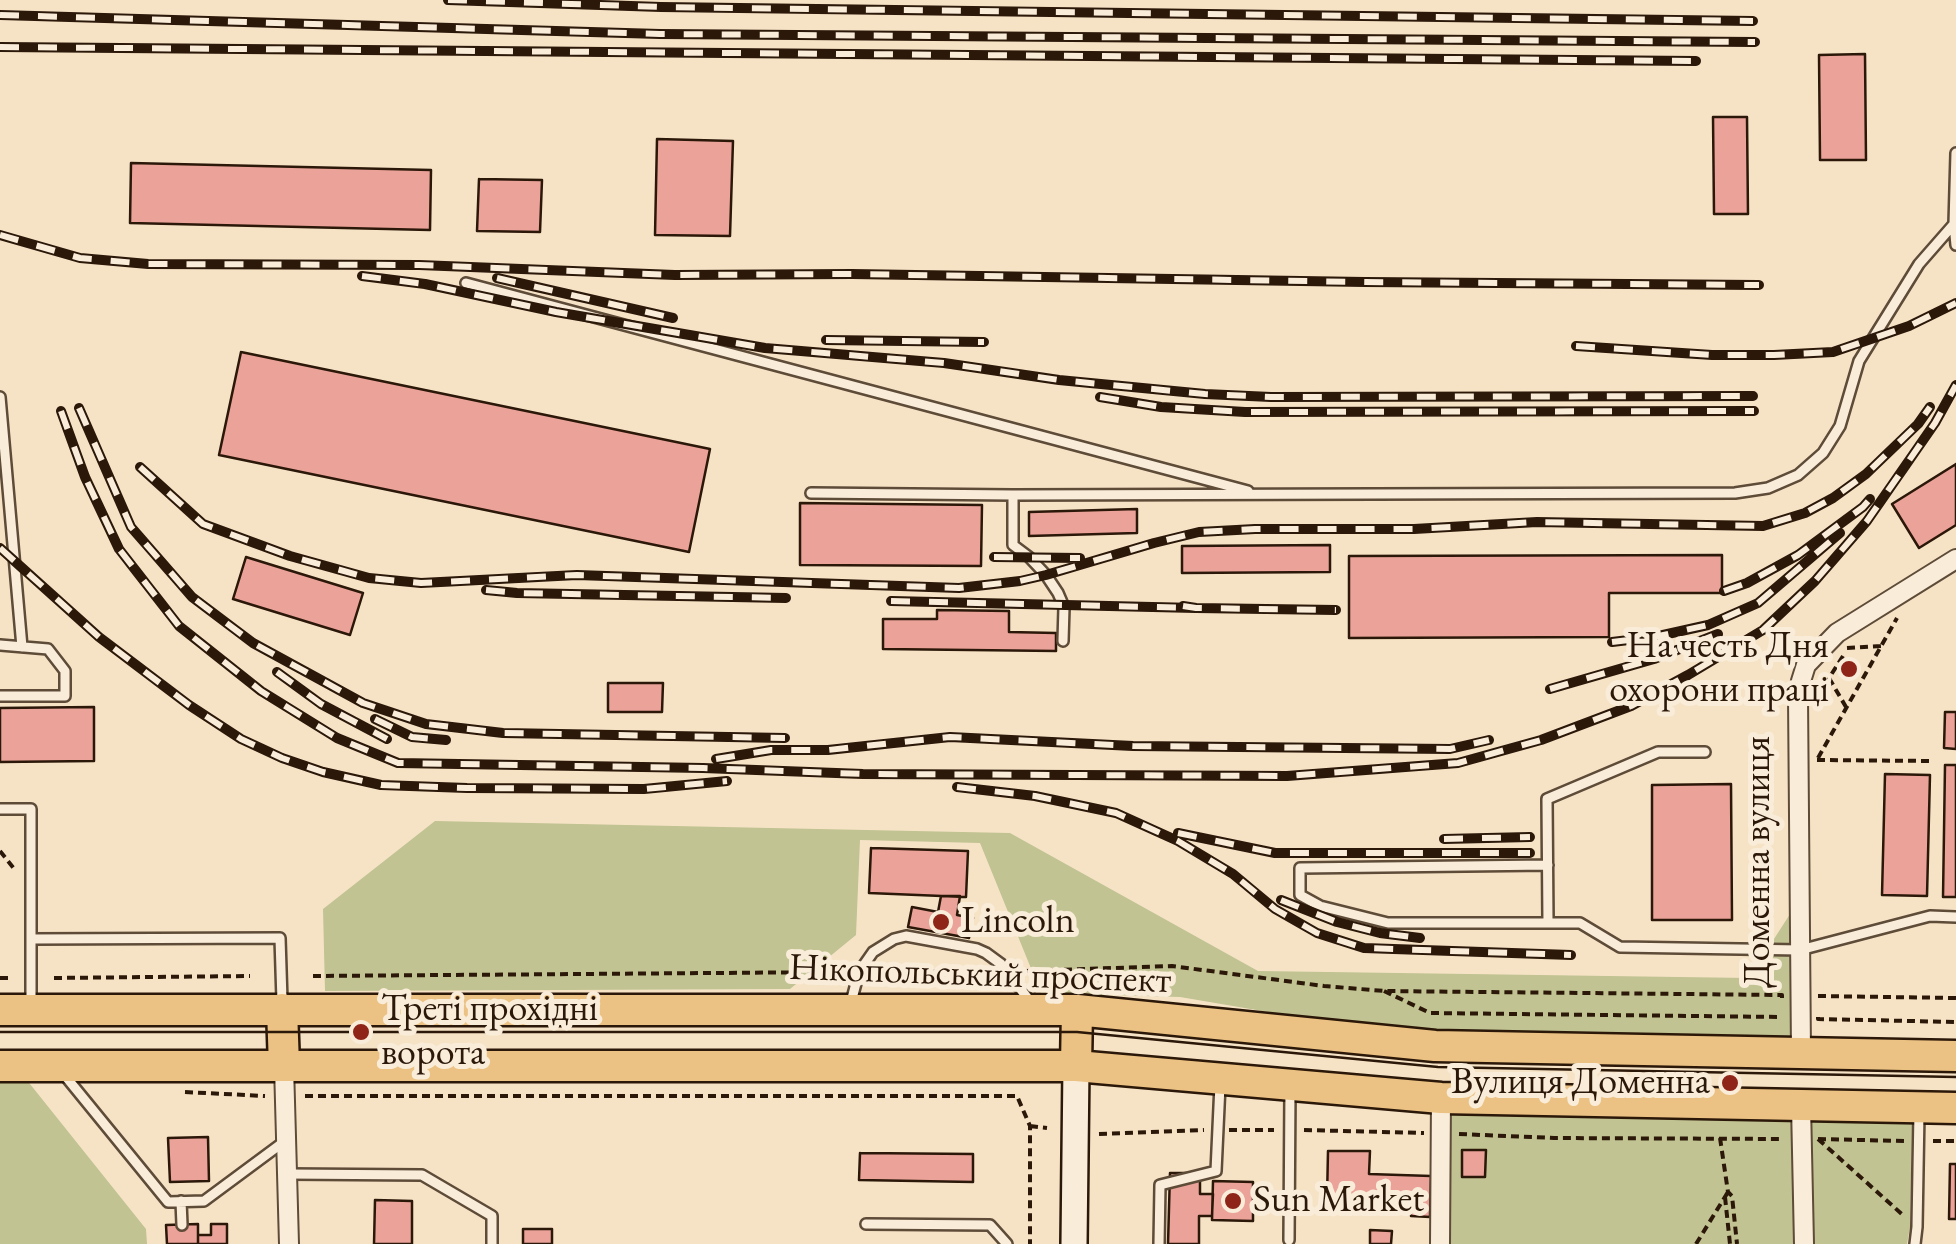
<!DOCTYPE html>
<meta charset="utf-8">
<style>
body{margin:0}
canvas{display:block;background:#f6e3c6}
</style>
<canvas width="1956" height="1244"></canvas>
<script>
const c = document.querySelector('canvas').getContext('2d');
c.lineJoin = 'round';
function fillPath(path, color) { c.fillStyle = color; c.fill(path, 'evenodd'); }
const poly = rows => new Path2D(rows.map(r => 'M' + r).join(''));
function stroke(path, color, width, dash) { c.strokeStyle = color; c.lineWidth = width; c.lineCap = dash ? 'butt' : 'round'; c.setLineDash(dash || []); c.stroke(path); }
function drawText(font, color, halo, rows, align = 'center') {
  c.font = font + ' "EB Garamond",serif'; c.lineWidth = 10; c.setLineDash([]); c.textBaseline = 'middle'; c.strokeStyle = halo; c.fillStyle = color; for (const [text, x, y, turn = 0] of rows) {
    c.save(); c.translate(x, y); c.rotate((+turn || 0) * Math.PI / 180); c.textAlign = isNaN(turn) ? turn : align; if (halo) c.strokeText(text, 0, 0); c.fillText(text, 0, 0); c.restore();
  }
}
fillPath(poly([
 [435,821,1010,833,1258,971,1749,978,1790,914,1791,1046,1439,1041,1180,997,1041,993,980,843,860,840,856,935,790,989,325,991,323,909],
 [0,1074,22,1074,146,1229,147,1244,0,1244],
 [1448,1107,1912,1117,1910,1227,1907,1244,1448,1244]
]), '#c1c392');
const building = poly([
 [1865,54,1866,160,1820,160,1819,55,1865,54],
 [1713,117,1747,117,1748,214,1714,214,1713,117],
 [657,139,733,141,730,236,655,235,657,139],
 [131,163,431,170,430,230,130,223,131,163],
 [479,179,542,180,540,232,477,231,479,179],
 [241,352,710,449,689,552,219,455,241,352],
 [1956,464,1956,525,1919,548,1892,504,1956,464],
 [800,503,982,505,981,566,800,565,800,503],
 [1137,509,1137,533,1029,536,1029,512,1137,509],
 [1330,545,1330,572,1182,573,1182,546,1330,545],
 [1722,555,1722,593,1609,593,1609,637,1349,638,1349,556,1722,555],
 [246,557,363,593,350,635,233,599,246,557],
 [937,610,1009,611,1009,632,1056,633,1056,651,883,649,883,619,937,619,937,610],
 [608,683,663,683,662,712,608,712,608,683],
 [94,707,94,761,0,762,0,708,94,707],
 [1945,712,1956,712,1956,749,1944,748,1945,712],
 [1945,765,1956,765,1956,897,1943,897,1945,765],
 [1885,774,1930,775,1927,896,1882,895,1885,774],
 [1731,784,1732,920,1652,920,1652,785,1731,784],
 [871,848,968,851,966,897,869,893,871,848],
 [941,896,960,896,957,915,973,918,969,938,908,927,912,907,938,912,941,896],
 [208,1137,209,1181,170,1182,168,1138,208,1137],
 [1462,1150,1486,1150,1485,1177,1462,1177,1462,1150],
 [1328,1151,1370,1151,1369,1174,1431,1176,1430,1217,1411,1216,1411,1201,1327,1199,1328,1151],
 [860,1153,973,1154,973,1182,859,1180,860,1153],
 [1950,1164,1956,1164,1956,1219,1949,1219,1950,1164],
 [1170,1173,1200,1173,1200,1194,1213,1194,1212,1216,1199,1216,1199,1244,1168,1244,1170,1173],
 [1213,1181,1253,1182,1253,1221,1212,1220,1213,1181],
 [375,1200,412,1201,412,1244,374,1244,375,1200],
 [198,1224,198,1244,167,1244,166,1225,198,1224],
 [211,1224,227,1224,227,1244,198,1244,198,1235,211,1235,211,1224],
 [523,1229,552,1229,552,1244,523,1244,523,1229],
 [1370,1230,1392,1231,1391,1244,1370,1244,1370,1230]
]);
fillPath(building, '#eaa299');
stroke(building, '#2c1809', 2.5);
const lane = poly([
 [1956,153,1954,224,1956,245],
 [466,283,1248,491],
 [0,397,22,647],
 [811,493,1013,495,1735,493,1768,488,1798,475,1823,453,1840,426,1859,361,1919,264,1954,224],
 [1013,495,1013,545,1029,557,1046,575,1058,593,1064,607,1063,641],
 [0,645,48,649,65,671,65,696,0,696],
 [0,809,31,809,31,1007],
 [1548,865,1300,868,1300,895,1320,906,1388,923,1580,923,1620,947,1800,950,1930,916,1956,917],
 [1548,923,1547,799,1658,752,1705,752],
 [31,939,280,938,282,1001],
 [850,1006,859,972,873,952,894,939,906,936,977,949,986,953,1001,964,1033,1005],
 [62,1072,168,1202,204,1201,285,1141],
 [287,1174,422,1175,492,1216,492,1244],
 [181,1201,182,1225],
 [866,1224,990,1225,1007,1244],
 [1289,1240,1290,1088],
 [1159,1244,1160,1185,1216,1171,1220,1085],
 [1915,1244,1917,1227,1919,1112]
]);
const street = poly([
 [1801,1053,1798,697,1801,681,1806,665,1837,633,1956,559],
 [284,1066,289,1244],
 [1801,1105,1804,1244],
 [1440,1244,1441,1098]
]);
const secondary = poly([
 [1074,1244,1076,1066]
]);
const primary = poly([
 [282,1009,284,1066],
 [0,1010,1077,1010,1435,1046,1956,1056],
 [0,1066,1076,1066,1441,1098,1956,1108],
 [1076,1066,1077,1010]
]);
stroke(lane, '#5e4b38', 14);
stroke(street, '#5e4b38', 22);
stroke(secondary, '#2c1809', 30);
stroke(primary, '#2c1809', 35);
stroke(poly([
 [1847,648,1881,646],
 [1843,656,1829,678,1846,707],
 [1818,758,1897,618],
 [1817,760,1932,761],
 [0,851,16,871],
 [1025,971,1172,966,1324,986,1384,991,1782,995,1782,998],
 [875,972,986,971],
 [313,976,846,972],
 [0,978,10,978],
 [54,978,250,976],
 [1384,991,1430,1013,1782,1017],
 [1818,996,1956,998],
 [1818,1017,1818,1019,1956,1022],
 [185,1092,265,1096],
 [305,1096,1017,1096,1030,1126,1030,1244],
 [1030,1126,1047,1128],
 [1229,1130,1274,1130],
 [1304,1130,1424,1133],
 [1099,1134,1204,1130],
 [1459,1134,1554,1138,1782,1139],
 [1720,1138,1728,1192,1732,1196,1737,1244],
 [1818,1139,1904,1141],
 [1818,1139,1904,1216],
 [1933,1141,1956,1141],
 [1725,1197,1730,1244],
 [1696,1244,1728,1192]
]), '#2c1809', 4, [8, 5]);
stroke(lane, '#f9edda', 9);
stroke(street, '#f9edda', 18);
stroke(secondary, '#f9edda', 25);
stroke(primary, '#ebc283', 30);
stroke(poly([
 [0,1032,1077,1032,1438,1067,1956,1077]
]), '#2c1809', 2.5);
const rail = poly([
 [448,0,661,7,1753,21],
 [0,15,660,34,1755,42],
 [0,47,1696,61],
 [0,235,80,258,148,264,419,265,675,275,852,274,1365,282,1759,285],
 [362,276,425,284,556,312,765,348,944,363,1059,380,1205,394,1271,397,1753,396],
 [497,278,673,318],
 [826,340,984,342],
 [1576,346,1712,355,1774,355,1833,352,1909,326,1956,303],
 [1100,397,1161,407,1245,412,1754,411],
 [79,408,131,527,192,597,253,643,363,703,426,724,503,733,785,738],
 [61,411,85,477,119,549,179,626,261,691,337,738,398,763,703,768,863,774,1287,776,1458,763,1541,740,1631,706,1688,675,1763,630,1815,581,1867,521,1935,423,1956,385],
 [140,467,203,524,290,556,369,578,421,583,577,575,959,588,1020,581,1046,575,1154,543,1199,532,1255,529,1414,529,1537,522,1763,526,1805,513,1833,498,1866,474,1918,424,1930,407],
 [0,548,99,637,189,705,241,739,282,758,323,772,381,785,467,788,644,789,727,781],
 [994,557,1080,558],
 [486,590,517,593,786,598],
 [1724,591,1747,583,1798,555,1863,507,1870,499],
 [891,601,1196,608],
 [1183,606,1196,608,1336,610],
 [1612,642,1654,637,1708,625,1758,603,1840,533],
 [277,672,321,704,387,739],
 [1550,689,1654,659,1718,634],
 [375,719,412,737,446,740],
 [716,759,771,750,828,750,950,737,1133,746,1450,749,1489,740],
 [957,787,1035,796,1116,813,1178,841,1233,874,1275,909,1317,933,1364,948,1571,955],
 [1178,833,1275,853,1530,853],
 [1444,839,1530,837],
 [1281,900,1337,922,1380,933,1420,938]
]);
stroke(rail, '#2c1809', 10);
stroke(rail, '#f9edda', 6, [19]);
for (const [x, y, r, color] of [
 [1849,669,10,"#8f2418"],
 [941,922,10,"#8f2418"],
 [361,1032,10,"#8f2418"],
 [1730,1083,10,"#8f2418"],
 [1233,1201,10,"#8f2418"]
]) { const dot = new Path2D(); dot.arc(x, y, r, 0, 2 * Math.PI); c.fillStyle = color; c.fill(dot); stroke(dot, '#f9edda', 4); }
drawText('38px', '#2c1809', '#f9edda', [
 ["На честь Дня",1829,647,"right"],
 ["охорони праці",1829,691,"right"],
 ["Lincoln",961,922],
 ["Треті прохідні",381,1010],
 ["ворота",381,1054],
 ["Вулиця Доменна",1710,1083,"right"],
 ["Sun Market",1253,1201]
], 'left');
drawText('38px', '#2c1809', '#f9edda', [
 ["Доменна вулиця",1759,862,-90],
 ["Нікопольський проспект",980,975,2]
]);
</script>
